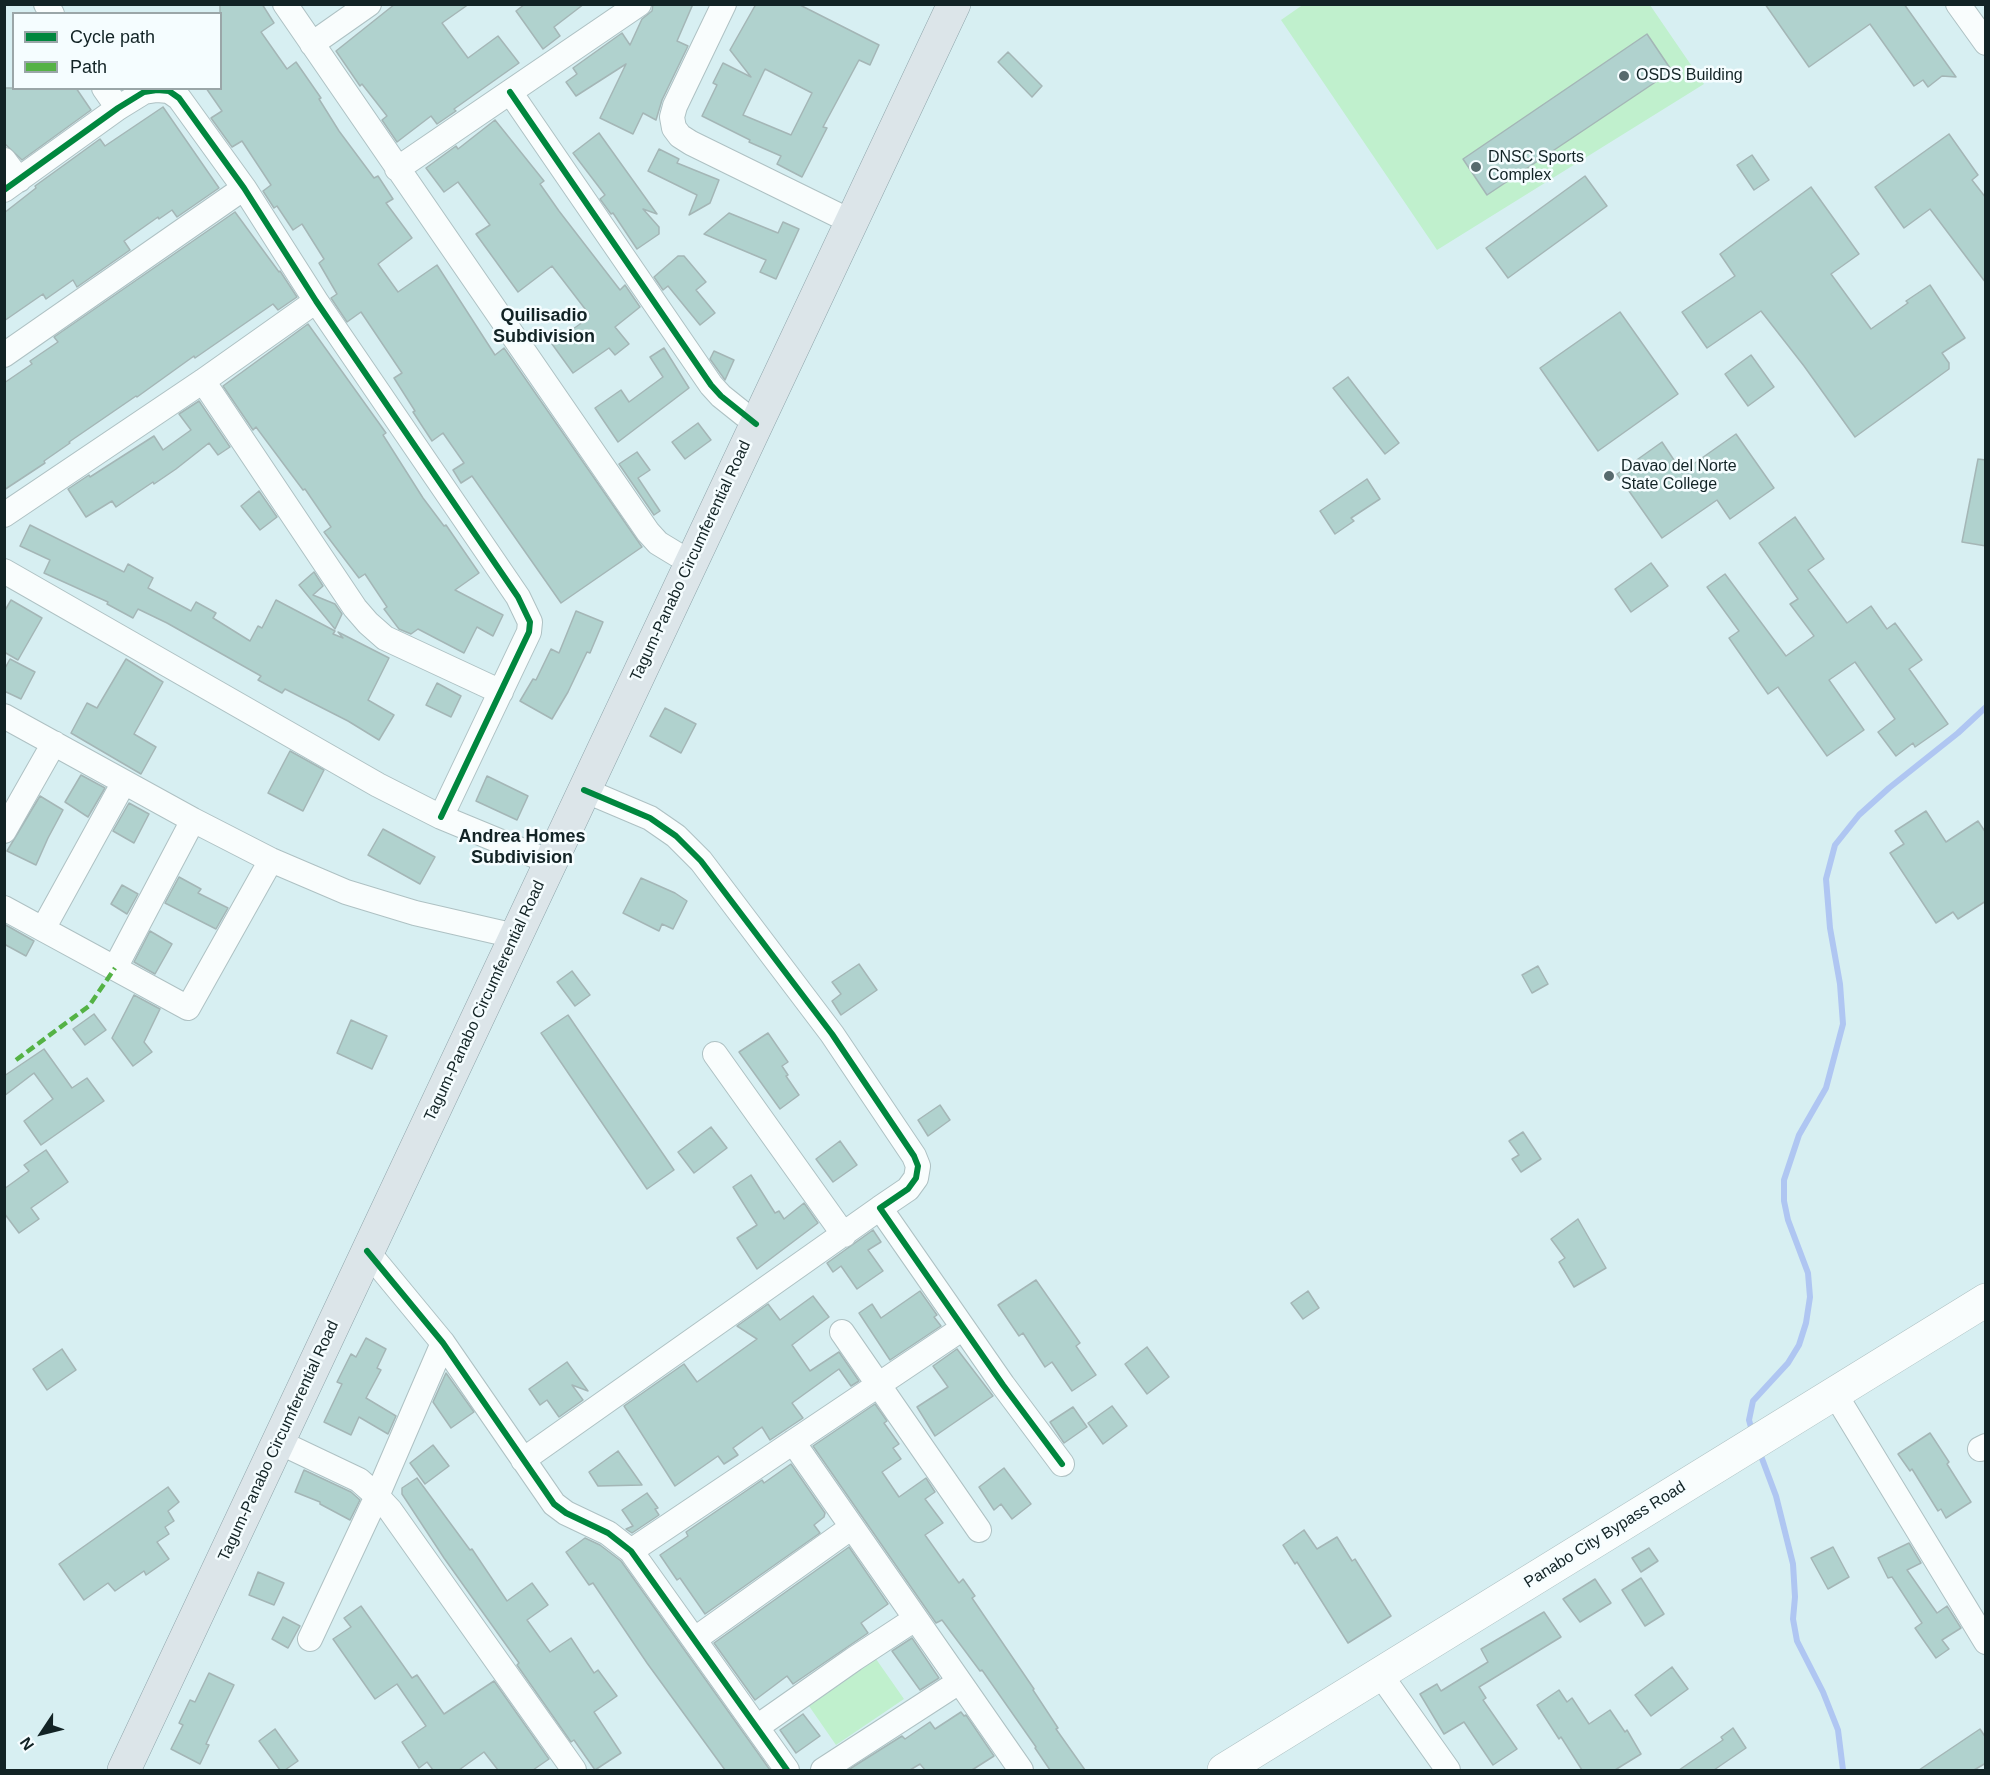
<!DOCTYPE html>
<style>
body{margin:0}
#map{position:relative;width:1990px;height:1775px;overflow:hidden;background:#d7eff2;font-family:Arial,sans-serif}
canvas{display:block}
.frame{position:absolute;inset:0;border:6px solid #122325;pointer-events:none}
.legend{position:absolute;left:12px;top:12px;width:210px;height:78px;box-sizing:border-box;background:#f5fdff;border:2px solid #9aa6a8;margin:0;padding:8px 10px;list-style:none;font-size:18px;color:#122325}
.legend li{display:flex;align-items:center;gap:12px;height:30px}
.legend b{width:30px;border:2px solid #9aa6a8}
.north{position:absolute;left:12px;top:1703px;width:60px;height:60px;-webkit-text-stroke:4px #f5fdff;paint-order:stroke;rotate:235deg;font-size:16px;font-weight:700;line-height:24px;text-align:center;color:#122325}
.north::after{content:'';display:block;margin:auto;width:21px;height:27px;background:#122325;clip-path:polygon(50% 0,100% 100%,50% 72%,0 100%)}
</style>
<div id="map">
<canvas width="1990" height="1775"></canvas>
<div class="frame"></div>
<ul class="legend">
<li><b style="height:8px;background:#00873e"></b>Cycle path</li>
<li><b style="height:8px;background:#54b245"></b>Path</li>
</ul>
<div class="north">N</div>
</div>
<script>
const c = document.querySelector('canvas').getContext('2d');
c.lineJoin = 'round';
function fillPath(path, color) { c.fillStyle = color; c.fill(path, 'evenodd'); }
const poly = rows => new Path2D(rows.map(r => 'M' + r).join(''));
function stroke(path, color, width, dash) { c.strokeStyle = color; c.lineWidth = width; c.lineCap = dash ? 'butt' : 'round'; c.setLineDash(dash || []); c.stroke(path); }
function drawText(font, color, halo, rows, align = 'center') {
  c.font = font + ' Arial,sans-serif'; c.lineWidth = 5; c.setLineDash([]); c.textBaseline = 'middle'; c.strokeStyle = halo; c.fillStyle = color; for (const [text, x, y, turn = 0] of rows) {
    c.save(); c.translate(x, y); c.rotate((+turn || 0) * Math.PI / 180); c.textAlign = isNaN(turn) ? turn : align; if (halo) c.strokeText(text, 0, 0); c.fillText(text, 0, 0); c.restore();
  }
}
fillPath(poly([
 [1304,4,1650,5,1704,84,1437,250,1281,20],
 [876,1659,904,1699,836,1745,809,1706]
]), '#c0f0cd');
stroke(poly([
 [1752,1431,1749,1420,1753,1401,1788,1363,1799,1345,1806,1323,1810,1297,1808,1273,1788,1220,1784,1201,1784,1180,1799,1135,1826,1088,1843,1024,1840,984,1830,928,1826,879,1835,845,1859,815,1889,788,1958,733,1986,707],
 [1761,1456,1776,1496,1793,1564,1795,1597,1793,1619,1797,1641,1823,1692,1838,1730,1843,1770]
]), '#afc6f2', 6);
const building = poly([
 [220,4,262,4,274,23,261,32,287,69,296,62,321,98,319,99,339,131,374,178,378,176,393,199,386,203,412,238,378,264,398,292,437,265,495,355,504,348,642,547,561,603,472,476,461,483,453,470,464,463,443,433,432,441,413,412,415,411,394,378,402,373,361,312,347,322,331,298,337,294,319,263,324,259,302,224,293,230,277,206,274,208,263,191,271,185,242,141,232,147,211,118,222,111,206,88,220,88,220,4],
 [395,4,469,4,442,23,468,58,498,36,519,63,454,109,456,111,437,124,431,116,397,142,382,120,387,116,362,84,360,86,336,51,395,4],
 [525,4,584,4,554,27,560,36,543,49,516,11,525,4],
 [653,4,693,4,677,41,688,46,662,100,656,120,643,113,633,134,600,118,626,64,576,96,566,82,577,74,573,68,622,33,630,45,642,19,652,11,653,4],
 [756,4,798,4,879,45,870,65,859,60,823,127,827,128,802,177,777,164,781,156,749,142,750,140,702,116,717,85,713,83,723,63,751,77,730,50,756,4],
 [765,69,812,93,791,135,743,115,765,69],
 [1765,4,1904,4,1956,77,1942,76,1928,87,1923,80,1914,86,1870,24,1809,67,1765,4],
 [1647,34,1672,71,1487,195,1463,159,1647,34],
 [1008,52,1042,86,1032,97,998,62,1008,52],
 [4,88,76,88,91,110,22,160,4,143,4,88],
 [163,107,219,188,177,217,172,210,159,219,158,217,124,241,130,250,77,287,73,280,46,299,43,294,4,321,4,213,36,188,35,186,100,139,105,146,163,107],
 [495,120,544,181,540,184,559,211,620,290,625,285,640,307,615,327,629,344,615,355,609,348,573,373,552,344,587,319,585,317,589,314,552,266,518,292,476,234,490,225,458,182,444,192,426,168,456,146,458,149,495,120],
 [599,133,657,214,643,209,659,227,659,234,637,249,613,213,611,214,600,199,605,195,573,153,599,133],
 [1949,134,1978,175,1972,180,1986,198,1986,283,1930,209,1904,228,1875,187,1949,134],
 [659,149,679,159,677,163,719,180,710,203,689,215,697,195,648,171,659,149],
 [1752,155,1769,180,1754,190,1737,165,1752,155],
 [1585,176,1607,206,1508,278,1486,248,1585,176],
 [1811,187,1859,254,1831,274,1871,329,1908,303,1906,301,1930,285,1965,338,1942,353,1949,363,1949,369,1855,437,1804,366,1761,311,1707,348,1682,312,1735,276,1720,254,1811,187],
 [235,212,279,272,280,271,297,297,278,310,273,304,195,358,194,356,137,397,136,396,69,442,70,443,44,461,45,463,4,490,4,383,32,364,30,361,58,342,54,337,235,212],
 [729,213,778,233,783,222,799,229,776,279,760,272,766,260,704,234,729,213],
 [678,256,684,256,706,282,696,290,715,313,700,325,668,286,663,290,654,277,678,256],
 [1620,312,1678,394,1598,451,1540,368,1620,312],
 [308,324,386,433,383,435,423,498,444,526,446,525,479,573,455,590,503,615,493,636,477,627,464,653,418,629,411,634,399,629,384,609,387,607,365,574,359,578,324,532,331,527,305,489,303,490,256,427,253,430,223,386,308,324],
 [664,348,689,388,618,442,595,408,621,390,629,402,663,377,650,357,664,348],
 [714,351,734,360,725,380,710,359,714,351],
 [1751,355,1774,387,1748,406,1725,374,1751,355],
 [1348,377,1399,443,1385,454,1333,388,1348,377],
 [199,401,230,447,218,455,209,443,176,469,154,484,153,482,116,507,112,501,86,517,68,489,89,475,90,477,154,436,163,450,191,430,179,414,199,401],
 [698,423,711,440,685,459,672,442,698,423],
 [1736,434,1774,488,1730,519,1717,500,1662,538,1617,474,1662,442,1682,472,1736,434],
 [637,452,650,470,638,478,660,511,654,515,619,464,637,452],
 [1978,459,1986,460,1986,546,1962,542,1978,459],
 [1367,479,1380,499,1351,518,1354,521,1335,534,1320,511,1367,479],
 [259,491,277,517,260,530,241,506,259,491],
 [1795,517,1824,559,1808,570,1847,623,1871,606,1887,629,1895,623,1922,660,1909,669,1948,724,1915,747,1913,743,1896,756,1878,732,1895,719,1855,662,1829,680,1864,730,1827,756,1778,687,1768,694,1729,638,1739,631,1707,587,1725,574,1786,656,1814,636,1790,604,1798,599,1759,543,1795,517],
 [30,525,124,572,128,564,153,578,148,588,191,611,196,602,216,613,213,618,250,641,258,626,262,628,276,600,335,631,333,634,343,638,338,632,389,658,368,700,394,715,379,740,348,721,285,689,282,693,258,680,261,676,167,623,138,609,133,618,107,604,108,602,44,573,50,560,20,546,30,525],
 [1651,563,1668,586,1631,612,1615,589,1651,563],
 [314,572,323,586,313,595,335,604,342,614,335,629,299,585,314,572],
 [11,600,42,618,18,660,4,652,4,612,11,600],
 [576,611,603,622,590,653,587,652,568,692,552,719,520,701,533,679,536,680,551,649,559,653,576,611],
 [10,659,35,672,21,699,4,691,4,670,10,659],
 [126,659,163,682,134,734,156,747,141,774,71,733,87,703,97,708,126,659],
 [437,683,461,696,451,717,426,705,437,683],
 [665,708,696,724,681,753,650,736,665,708],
 [290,751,324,770,303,811,268,793,290,751],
 [81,775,105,788,88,817,65,802,81,775],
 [487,776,528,796,517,820,476,801,487,776],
 [40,796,63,810,48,838,36,865,7,851,40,796],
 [129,803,149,814,134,843,113,831,129,803],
 [1926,811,1946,842,1978,821,1986,833,1986,901,1958,919,1953,912,1936,923,1890,853,1904,844,1895,831,1926,811],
 [383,829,435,857,420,884,368,855,383,829],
 [179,877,201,889,198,893,228,908,216,929,165,903,179,877],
 [641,878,675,893,687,901,673,929,662,924,659,931,623,913,641,878],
 [122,885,138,894,127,914,111,904,122,885],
 [4,924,34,941,26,956,4,944,4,924],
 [150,931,172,944,155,974,134,962,150,931],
 [859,964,877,990,841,1015,832,1001,841,994,832,982,859,964],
 [1538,966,1548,984,1532,993,1522,975,1538,966],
 [572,971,590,995,575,1006,557,982,572,971],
 [134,995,160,1009,144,1042,152,1052,133,1066,112,1038,134,995],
 [94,1014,106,1030,85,1045,73,1029,94,1014],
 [568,1015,674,1170,647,1189,541,1033,568,1015],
 [351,1020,387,1036,372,1069,337,1053,351,1020],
 [768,1033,788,1062,782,1066,788,1075,786,1076,799,1095,780,1109,739,1052,768,1033],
 [44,1049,72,1088,87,1078,104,1101,41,1145,24,1121,53,1099,34,1073,4,1096,4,1076,44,1049],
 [940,1105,950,1120,928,1136,918,1120,940,1105],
 [711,1127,727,1148,694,1173,678,1152,711,1127],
 [1523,1132,1541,1159,1521,1172,1512,1159,1519,1155,1509,1141,1523,1132],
 [840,1141,857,1165,833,1182,816,1159,840,1141],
 [46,1150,68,1182,31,1208,39,1219,19,1233,4,1213,4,1189,29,1171,24,1165,46,1150],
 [751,1175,775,1213,779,1211,784,1219,804,1203,818,1223,757,1269,737,1238,757,1225,733,1187,751,1175],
 [1578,1219,1606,1268,1574,1287,1559,1262,1565,1258,1551,1239,1578,1219],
 [873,1230,881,1242,868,1250,883,1271,857,1289,841,1266,833,1272,827,1263,873,1230],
 [1036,1280,1080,1343,1076,1346,1096,1375,1072,1391,1052,1362,1045,1367,1023,1333,1019,1336,998,1305,1036,1280],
 [920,1291,937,1315,934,1317,941,1326,890,1360,859,1313,872,1304,881,1318,920,1291],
 [1308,1291,1319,1308,1303,1319,1291,1303,1308,1291],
 [813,1296,829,1317,792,1345,810,1371,839,1352,859,1381,851,1386,839,1369,792,1403,803,1418,770,1440,762,1427,733,1448,738,1455,724,1464,718,1456,675,1486,624,1406,684,1364,697,1382,757,1339,737,1326,768,1304,780,1320,813,1296],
 [366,1338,386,1349,377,1368,381,1370,366,1398,396,1416,388,1434,359,1417,351,1435,324,1422,342,1384,337,1382,351,1354,356,1357,366,1338],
 [1147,1347,1169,1377,1147,1394,1125,1364,1147,1347],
 [62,1349,76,1370,47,1390,33,1369,62,1349],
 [957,1349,993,1396,935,1436,917,1407,948,1387,933,1366,957,1349],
 [567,1362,588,1391,572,1385,583,1400,559,1417,547,1400,540,1405,529,1389,567,1362],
 [446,1373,474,1412,451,1428,433,1402,446,1373],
 [875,1404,887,1421,884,1423,899,1444,893,1448,901,1459,882,1472,899,1497,926,1478,935,1492,925,1499,943,1523,925,1535,959,1583,963,1579,975,1596,972,1598,1034,1689,1033,1690,1058,1728,1056,1729,1085,1770,1050,1770,1035,1748,1036,1747,982,1670,980,1671,942,1620,936,1623,813,1446,875,1404],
 [1112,1406,1127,1426,1103,1444,1088,1423,1112,1406],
 [1073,1407,1087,1427,1064,1443,1050,1422,1073,1407],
 [1930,1433,1949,1462,1947,1464,1971,1502,1946,1518,1941,1509,1938,1511,1912,1469,1910,1471,1898,1454,1930,1433],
 [433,1445,449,1466,425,1484,410,1463,433,1445],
 [618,1451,642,1485,598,1486,589,1472,618,1451],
 [791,1464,825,1513,824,1517,814,1525,820,1533,705,1614,680,1578,677,1580,660,1555,688,1536,686,1532,762,1480,764,1483,791,1464],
 [1004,1468,1031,1504,1012,1519,1001,1504,994,1510,979,1487,1004,1468],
 [304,1470,351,1492,360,1500,350,1520,320,1504,320,1502,295,1492,304,1470],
 [417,1478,470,1550,472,1549,507,1601,532,1583,548,1605,527,1620,550,1652,571,1638,594,1673,598,1670,617,1696,594,1712,621,1753,595,1770,574,1740,571,1742,517,1665,519,1663,444,1558,402,1494,402,1488,417,1478],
 [168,1487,179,1502,168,1511,174,1521,165,1527,169,1534,157,1542,169,1559,146,1575,144,1571,115,1591,108,1583,84,1600,59,1564,168,1487],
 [647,1493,658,1508,655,1509,659,1515,632,1533,626,1529,633,1526,622,1510,647,1493],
 [1304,1530,1317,1549,1337,1537,1352,1561,1355,1559,1391,1616,1348,1643,1297,1562,1295,1564,1283,1545,1304,1530],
 [585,1538,600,1545,621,1561,770,1770,725,1770,647,1663,593,1583,589,1585,566,1552,585,1538],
 [1909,1543,1921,1563,1907,1570,1937,1613,1947,1606,1961,1628,1942,1640,1949,1649,1936,1658,1915,1628,1922,1623,1892,1577,1888,1578,1878,1558,1909,1543],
 [849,1547,888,1604,861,1623,868,1633,793,1684,787,1676,755,1700,714,1643,849,1547],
 [1833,1547,1849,1577,1828,1589,1811,1558,1833,1547],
 [1649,1548,1658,1561,1641,1572,1632,1558,1649,1548],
 [258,1572,284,1583,274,1605,249,1595,258,1572],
 [1641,1578,1664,1614,1645,1626,1622,1590,1641,1578],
 [1595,1579,1611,1603,1580,1622,1563,1599,1595,1579],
 [361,1606,412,1678,417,1675,444,1714,494,1681,549,1759,533,1770,498,1770,484,1752,459,1770,433,1770,427,1762,419,1768,402,1742,426,1726,397,1684,375,1699,333,1639,351,1627,344,1618,361,1606],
 [1544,1612,1561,1637,1479,1687,1486,1698,1483,1700,1517,1749,1493,1765,1464,1722,1444,1734,1420,1694,1437,1684,1441,1691,1488,1662,1481,1649,1544,1612],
 [283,1617,300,1626,288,1648,272,1639,283,1617],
 [912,1638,939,1678,920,1690,892,1651,912,1638],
 [1672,1667,1688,1689,1651,1716,1635,1695,1672,1667],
 [209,1673,234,1685,206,1744,209,1745,200,1764,171,1749,183,1725,179,1723,190,1700,195,1702,209,1673],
 [1559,1690,1567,1702,1572,1698,1589,1724,1610,1710,1625,1732,1627,1730,1641,1754,1615,1770,1582,1770,1561,1737,1559,1739,1537,1705,1559,1690],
 [961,1712,964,1716,966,1715,994,1756,972,1770,925,1770,920,1764,910,1770,848,1770,902,1736,905,1739,930,1722,935,1729,961,1712],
 [803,1714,820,1736,796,1753,780,1730,803,1714],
 [1733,1728,1746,1748,1714,1770,1679,1770,1723,1740,1721,1737,1733,1728],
 [275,1729,298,1761,285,1770,280,1770,259,1741,275,1729],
 [1980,1729,1986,1738,1986,1763,1974,1770,1919,1770,1980,1729]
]);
fillPath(building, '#b0d2ce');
stroke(building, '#a4b6b6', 1.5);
const minor = poly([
 [46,4,52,14],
 [285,4,648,532,658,543,691,563],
 [724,4,675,106,672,117,674,128,680,136,691,143,852,222],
 [1958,4,1986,43],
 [312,44,369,4],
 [104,88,118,108],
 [510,92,711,385,721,396,756,424],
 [4,160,19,180],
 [397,169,639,4],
 [4,190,118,108,144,92,157,90,169,91,179,98,244,188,316,301,518,597,530,622,529,632,441,817],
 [4,355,244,188],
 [203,381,355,608,368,623,385,638,501,692],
 [4,515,203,381,316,301],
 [4,571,378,785,441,817,550,862],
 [4,716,193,820,271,860,346,892,415,913,515,936],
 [584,790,650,818,676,836,701,861,832,1034,914,1156,918,1166,916,1178,908,1189,880,1208,1003,1385,1062,1464],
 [4,831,54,743],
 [4,908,188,1008,271,860],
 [43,929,124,782],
 [115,968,193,820],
 [715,1054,844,1235],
 [367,1251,443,1343,554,1504,566,1513,608,1533,631,1551,787,1770],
 [842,1332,979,1530],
 [1835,1394,1986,1642],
 [279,1442,359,1480,377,1496,390,1510,574,1770],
 [793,1442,1021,1770],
 [1980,1449,1986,1446],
 [523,1460,880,1208],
 [631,1551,963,1328],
 [310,1639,377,1496,443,1343],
 [695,1639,852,1527],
 [1380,1674,1448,1770],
 [757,1727,854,1659,915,1619],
 [823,1770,959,1682]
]);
const secondary = poly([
 [1224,1770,1986,1300]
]);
const primary = poly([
 [124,1770,954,4]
]);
stroke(minor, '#aec1c3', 26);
stroke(secondary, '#aec1c3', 34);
stroke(primary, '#8ea4aa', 34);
stroke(minor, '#f9fdfd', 24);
stroke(secondary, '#f9fdfd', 33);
stroke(primary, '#dce5e9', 33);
stroke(poly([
 [16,1060,89,1006,115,968]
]), '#54b245', 4.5, [9, 4.5]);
stroke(poly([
 [510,92,711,385,721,396,756,424],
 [4,190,118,108,144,92,157,90,169,91,179,98,244,188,316,301,518,597,530,622,529,632,441,817],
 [584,790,650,818,676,836,701,861,832,1034,914,1156,918,1166,916,1178,908,1189,880,1208,1003,1385,1062,1464],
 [367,1251,443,1343,554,1504,566,1513,608,1533,631,1551,787,1770]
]), '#00873e', 6);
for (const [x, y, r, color] of [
 [1624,76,6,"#576a6d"],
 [1476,167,6,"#576a6d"],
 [1609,476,6,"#576a6d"]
]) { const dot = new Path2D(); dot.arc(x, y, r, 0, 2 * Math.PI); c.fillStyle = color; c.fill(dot); stroke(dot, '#f5fdff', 2); }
drawText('16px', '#122325', '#f5fdff', [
 ["OSDS Building",1636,76],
 ["DNSC Sports",1488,158],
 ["Complex",1488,176],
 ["Davao del Norte",1621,467],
 ["State College",1621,485]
], 'left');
drawText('16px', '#122325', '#f5fdff', [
 ["Tagum-Panabo Circumferential Road",691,561,-65],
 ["Tagum-Panabo Circumferential Road",485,1001,-65],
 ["Tagum-Panabo Circumferential Road",279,1441,-65],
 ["Panabo City Bypass Road",1605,1535,-32]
]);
drawText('bold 18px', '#122325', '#f5fdff', [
 ["Quilisadio",544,316],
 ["Subdivision",544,337],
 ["Andrea Homes",522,837],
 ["Subdivision",522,858]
]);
</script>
